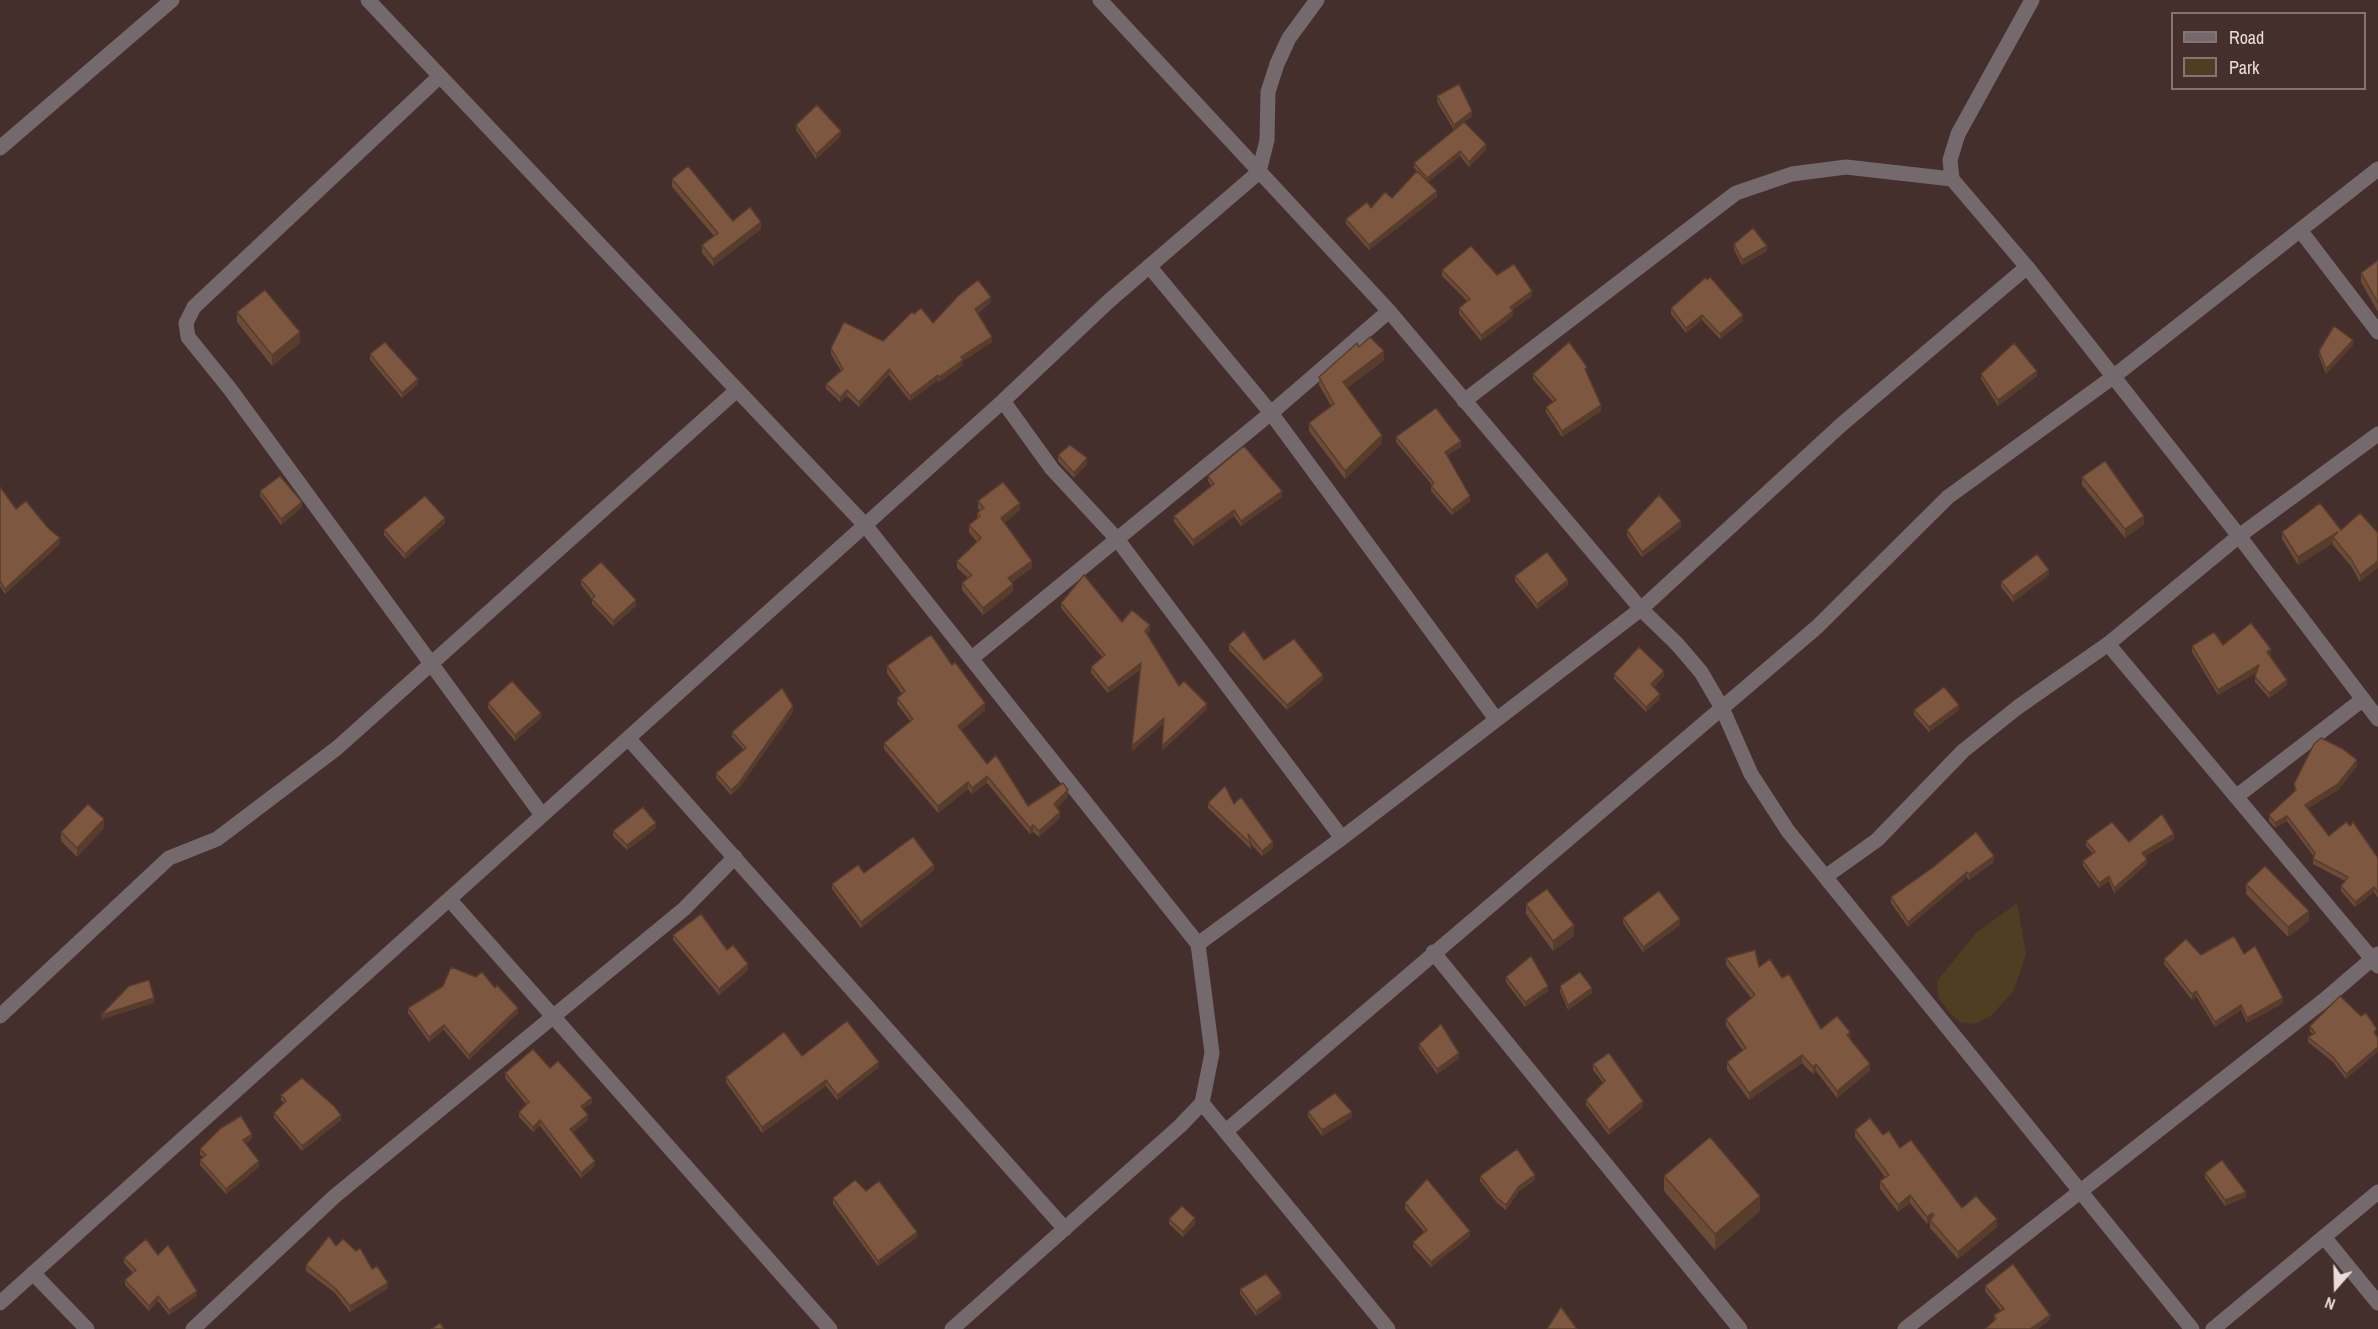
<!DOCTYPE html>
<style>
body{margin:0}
#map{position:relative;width:2378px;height:1329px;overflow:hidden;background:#442f2d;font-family:"Archivo Narrow",sans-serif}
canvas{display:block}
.legend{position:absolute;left:2171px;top:12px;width:195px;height:78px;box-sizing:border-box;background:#442f2d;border:2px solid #867473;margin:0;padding:8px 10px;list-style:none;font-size:18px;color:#eadcdb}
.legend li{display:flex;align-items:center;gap:12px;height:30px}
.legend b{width:30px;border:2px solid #867473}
.north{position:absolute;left:2306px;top:1257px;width:60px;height:60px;-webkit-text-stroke:4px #442f2d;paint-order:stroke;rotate:200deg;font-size:16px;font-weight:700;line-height:24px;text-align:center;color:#eadcdb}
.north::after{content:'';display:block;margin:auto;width:21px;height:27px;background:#eadcdb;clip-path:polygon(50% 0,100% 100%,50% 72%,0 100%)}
</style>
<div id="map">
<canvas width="2378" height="1329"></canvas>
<ul class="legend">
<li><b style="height:8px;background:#74696c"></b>Road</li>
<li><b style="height:16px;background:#4f3e21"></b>Park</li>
</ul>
<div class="north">N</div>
</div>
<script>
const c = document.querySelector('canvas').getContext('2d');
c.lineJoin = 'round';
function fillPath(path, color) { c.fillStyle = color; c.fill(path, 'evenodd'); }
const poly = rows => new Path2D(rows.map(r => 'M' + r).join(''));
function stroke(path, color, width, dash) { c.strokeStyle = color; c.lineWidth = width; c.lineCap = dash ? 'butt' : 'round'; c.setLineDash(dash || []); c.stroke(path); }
fillPath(poly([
 [2017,903,2026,954,2014,990,1991,1016,1975,1024,1960,1022,1949,1012,1939,998,1937,981,1976,933]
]), '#4f3e21');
stroke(poly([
 [368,0,865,525,1198,944,1212,1053,1202,1103,1180,1126,952,1329],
 [1100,0,1389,311,1641,609,1677,644,1701,672,1722,708,1751,774,1788,831,2192,1329],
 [2032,0,1958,134,1950,160,1952,179,2027,267,2239,536,2378,719],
 [440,76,194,307,186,323,188,337,230,389,542,815],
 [0,148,172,0],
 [2300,230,2378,332],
 [1149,266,1271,413,1496,719],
 [1003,401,1052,469,1117,539,1342,838],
 [1464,401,1736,193,1792,174,1846,167,1952,179],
 [2108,644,2378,966],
 [972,658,1271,413,1389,311],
 [628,738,1065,1229],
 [2237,796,2362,700],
 [1825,877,1877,840,1963,751,2018,707,2108,644,2239,536,2378,434],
 [449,899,830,1329],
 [1198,944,1342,838,1641,609,1841,425,2027,267],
 [1433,952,1740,1329],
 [0,1016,169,858,217,839,337,748,737,390],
 [1202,1103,1388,1329],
 [1226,1131,1817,627,1948,497,2113,377,2378,169],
 [2324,1237,2378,1303],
 [33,1273,87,1329],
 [0,1303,1003,401,1110,300,1259,172,1267,140,1268,92,1277,64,1289,38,1317,0],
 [193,1329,335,1196,684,909,735,857],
 [1905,1329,2323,1001,2378,954],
 [2213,1329,2378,1192]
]), '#74696c', 15);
fillPath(poly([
 [1437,96,1472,116,1464,122,1486,150,1469,167,1460,156,1428,182,1437,197,1369,250,1346,224,1346,219,1392,198,1418,173,1414,168,1414,163,1454,130,1437,102],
 [796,125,841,136,816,159,796,130],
 [672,179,733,221,761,229,713,266,702,253,702,245,714,236,672,187],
 [1734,244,1767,251,1742,265,1734,250],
 [2378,260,2378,312,2361,282,2361,273],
 [1442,270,1497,275,1532,296,1512,310,1513,316,1481,341,1459,314,1459,308,1467,301,1442,276],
 [991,302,978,313,992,342,963,361,963,365,939,382,938,380,910,401,889,375,859,407,847,396,840,402,826,389,826,384,841,371,831,354,831,348,883,341,914,314,933,323],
 [1671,308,1743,321,1720,339,1702,320,1686,333,1671,314],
 [237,312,300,343,272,366,237,322],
 [2353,345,2326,374,2319,356,2319,351],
 [1359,347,1384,360,1347,388,1382,443,1345,479,1309,431,1309,423,1331,406,1319,385,1319,377],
 [370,354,418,384,402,398,370,360],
 [1587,373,1601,411,1562,437,1546,412,1546,407,1553,402,1533,379,1533,374],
 [1981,374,2037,376,1998,406,1981,379],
 [1396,437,1461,447,1447,455,1470,501,1452,515,1431,491,1431,486,1432,485,1396,442],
 [1058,455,1087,464,1074,478,1058,461],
 [1208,476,1282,497,1241,526,1234,516,1193,546,1174,522,1174,516,1211,486,1208,481],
 [2082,477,2144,524,2125,538,2082,485],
 [0,487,16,509,60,544,5,594,0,586],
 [260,491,302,507,281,525,260,496],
 [978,501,1020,510,1004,523,1032,568,1012,582,1013,591,983,615,962,590,962,583,968,578,957,568,957,561,977,542,969,532,969,525,977,518,977,513,980,511,978,508],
 [445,523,405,559,384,535,384,530],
 [1681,527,1642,557,1627,536,1627,530],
 [2341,530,2378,533,2360,582,2351,566,2333,545,2333,543,2298,565,2282,539,2282,532],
 [2049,575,2013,602,2001,587,2001,582],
 [1515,576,1568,585,1537,609,1515,581],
 [581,580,636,606,613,626,592,604,592,599,581,585],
 [1061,603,1150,630,1147,634,1179,686,1207,709,1162,751,1164,723,1132,751,1141,669,1108,693,1091,673,1091,667,1102,657,1061,608],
 [1229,644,1264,660,1323,680,1287,710,1229,650],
 [2223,645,2271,654,2269,656,2287,685,2269,698,2255,682,2255,677,2257,672,2218,695,2192,652,2192,646],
 [952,665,985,710,961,730,987,764,1028,806,1068,796,1057,808,1060,818,1039,837,1033,832,1030,834,987,783,972,794,968,789,938,813,884,749,884,743,910,721,897,704,897,698,902,694,887,673,887,666],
 [1614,674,1664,676,1654,687,1660,699,1646,712,1614,679],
 [488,703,541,718,515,741,488,708],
 [1914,710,1959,710,1929,732,1914,715],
 [793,712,739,788,731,795,716,778,716,773,744,750,732,737,732,732],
 [2357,766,2338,790,2308,808,2329,836,2378,858,2378,898,2374,892,2355,907,2341,891,2341,886,2345,881,2313,864,2313,859,2314,857,2287,821,2275,828,2269,821,2269,815,2295,792,2294,784],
 [1208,803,1273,848,1262,856,1250,843,1251,849,1208,808],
 [104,828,77,857,61,841,61,832],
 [656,828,627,850,613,836,613,831],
 [2174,839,2145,856,2147,864,2114,893,2109,881,2099,888,2083,866,2083,861,2093,854,2086,846,2086,841,2129,842],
 [1994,862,1969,880,1967,877,1908,927,1891,903,1891,897],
 [934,870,861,928,832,889,832,884,864,873],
 [2246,884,2309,921,2288,937,2246,894],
 [1526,904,1574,936,1553,951,1526,914],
 [1623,918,1680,925,1643,952,1623,923],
 [673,935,727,950,748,970,719,995,673,940],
 [2244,954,2283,1003,2247,1023,2241,1010,2215,1027,2196,996,2192,1000,2164,964,2164,959,2201,955],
 [1726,958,1759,967,1782,978,1821,1029,1850,1039,1870,1071,1837,1098,1816,1071,1813,1074,1802,1063,1749,1100,1727,1070,1727,1062,1743,1051,1726,1026,1726,1019,1751,998,1726,965],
 [1506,977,1548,991,1525,1007,1506,982],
 [1560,986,1592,993,1568,1010,1560,991],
 [495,988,518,1013,469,1060,444,1030,429,1042,408,1013,408,1008],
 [2310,1026,2377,1034,2346,1079,2333,1062,2308,1042,2308,1037,2313,1034,2310,1032],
 [1419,1044,1459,1058,1437,1074,1419,1049],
 [802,1056,879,1067,837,1100,826,1086,762,1133,726,1082,726,1077],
 [1593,1064,1643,1107,1609,1135,1586,1105,1586,1100,1603,1083,1593,1070],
 [550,1068,592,1103,583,1109,588,1120,573,1132,595,1166,581,1178,540,1126,533,1132,519,1117,519,1112,526,1104,505,1078,505,1073],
 [281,1095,341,1120,302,1151,274,1118,274,1113,284,1103,281,1100],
 [1308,1112,1352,1117,1322,1136,1308,1117],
 [1855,1130,1883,1135,1900,1148,1962,1208,1997,1227,1958,1259,1930,1228,1930,1221,1927,1224,1910,1203,1898,1212,1880,1189,1880,1181,1885,1177,1855,1137],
 [252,1139,246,1143,259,1167,226,1194,200,1165,200,1160,203,1157,200,1155,200,1149],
 [2205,1173,2246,1197,2225,1206,2205,1178],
 [1480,1176,1535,1180,1519,1191,1506,1210,1497,1203,1480,1181],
 [1664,1176,1760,1211,1715,1250,1664,1191],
 [866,1191,917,1237,878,1266,833,1204,833,1198],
 [1405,1203,1470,1236,1431,1267,1413,1247,1413,1242,1424,1232,1405,1209],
 [1169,1219,1195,1224,1183,1237,1169,1224],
 [336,1246,372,1269,388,1288,350,1312,335,1293,306,1271,306,1265],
 [158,1255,197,1296,169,1315,158,1301,149,1311,125,1285,125,1280,133,1273,124,1263,124,1258],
 [1985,1286,2050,1320,1994,1321,1994,1315,2001,1311,1985,1291],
 [1240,1289,1281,1298,1256,1316,1240,1294]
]), '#6c4b37');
fillPath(poly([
 [1472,111,1472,116,1454,130,1454,125],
 [841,131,841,136,816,159,816,154],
 [1486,144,1486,150,1469,167,1469,162],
 [1460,151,1460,156,1427,183,1427,178],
 [1437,191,1437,197,1369,250,1369,245],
 [761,222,761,229,713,266,713,259],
 [1767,246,1767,251,1742,265,1742,260],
 [1532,291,1532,296,1510,312,1510,307],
 [991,297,991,302,975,314,975,309],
 [1513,311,1513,316,1481,341,1481,335],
 [1702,315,1702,320,1686,333,1686,328],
 [1743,315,1743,321,1720,339,1720,334],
 [300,332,300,343,272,366,272,355],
 [992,337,992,342,963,361,963,365,939,382,939,377,961,357],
 [2353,340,2353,345,2326,374,2326,369],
 [1384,351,1384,360,1343,391,1343,382],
 [889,369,889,375,859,407,859,402],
 [2037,371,2037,376,1998,406,1998,400],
 [938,375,938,380,910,401,910,396],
 [418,379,418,384,402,398,402,393],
 [847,390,847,396,840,402,840,397],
 [1601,405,1601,411,1562,437,1562,431],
 [1382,435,1382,443,1345,479,1345,471],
 [1461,441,1461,447,1445,457,1445,452],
 [1087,458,1087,464,1074,478,1074,473],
 [1282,491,1282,497,1241,526,1241,521],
 [1470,496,1470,501,1452,515,1452,510],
 [302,502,302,507,281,525,281,519],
 [1020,503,1020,510,1001,526,1001,518],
 [1234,510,1234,516,1193,546,1193,540],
 [2144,516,2144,524,2125,538,2125,529],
 [445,518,445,523,405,559,405,554],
 [1681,521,1681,527,1642,557,1642,552],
 [2338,532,2333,537,2333,543,2298,565,2298,557],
 [60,538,60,544,5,594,5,589],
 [1032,561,1032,568,1008,585,1008,578],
 [2378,561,2378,568,2360,582,2360,575],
 [2049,570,2049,575,2013,602,2013,596],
 [1568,580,1568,585,1537,609,1537,604],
 [1013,584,1013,591,983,615,983,608],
 [636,600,636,606,613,626,613,621],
 [1150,625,1150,630,1145,636,1145,631],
 [2271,649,2271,654,2267,657,2267,652],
 [1141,663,1141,668,1108,693,1108,688],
 [2259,665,2259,671,2218,695,2218,690],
 [1664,671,1664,676,1651,689,1651,684],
 [1323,675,1323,680,1287,710,1287,705],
 [2287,680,2287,685,2269,698,2269,693],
 [1660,694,1660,699,1646,712,1646,707],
 [985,703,985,710,958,733,958,726],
 [1207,704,1207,709,1162,751,1162,746],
 [1959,705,1959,710,1929,732,1929,727],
 [793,706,793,712,739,788,731,795,731,790],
 [541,713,541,718,515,741,515,735],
 [1164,718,1164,723,1132,751,1132,746],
 [2357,760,2357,766,2338,790,2305,810,2305,805],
 [987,776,987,783,972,794,972,788],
 [968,782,968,789,938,813,938,806],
 [1068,790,1068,796,1054,811,1054,804],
 [1060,812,1060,818,1039,837,1039,831],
 [2287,816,2287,821,2275,828,2275,823],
 [104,819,104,828,77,857,77,848],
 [656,823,656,828,627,850,627,845],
 [1033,825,1033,832,1030,834,1030,828],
 [2174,834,2174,839,2142,858,2142,853],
 [1273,842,1273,848,1262,856,1262,851],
 [1994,856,1994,862,1969,880,1969,874],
 [2147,859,2147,864,2114,893,2114,888],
 [934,865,934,870,861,928,861,922],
 [1967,872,1967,877,1908,927,1908,922],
 [2109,876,2109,881,2099,888,2099,883],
 [2374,887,2374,892,2355,907,2355,902],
 [2309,911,2309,921,2288,937,2288,927],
 [1680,919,1680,925,1643,952,1643,947],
 [1574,925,1574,936,1553,951,1553,941],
 [748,964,748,970,719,995,719,989],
 [1548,986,1548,991,1525,1007,1525,1002],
 [1592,988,1592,993,1568,1010,1568,1005],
 [2196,991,2196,996,2192,1000,2192,994],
 [154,998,154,1003,101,1020,101,1015],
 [2283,998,2283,1003,2247,1023,2247,1018],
 [2241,1005,2241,1010,2215,1027,2215,1022],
 [518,1008,518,1013,469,1060,469,1055],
 [444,1025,444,1030,429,1042,429,1037],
 [1850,1032,1850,1039,1847,1043,1847,1035],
 [2378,1047,2378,1052,2346,1079,2346,1074],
 [1459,1053,1459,1058,1437,1074,1437,1069],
 [1802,1055,1802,1063,1749,1100,1749,1093],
 [879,1062,879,1067,837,1100,837,1095],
 [1816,1064,1816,1071,1813,1074,1813,1067],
 [1870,1064,1870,1071,1837,1098,1837,1091],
 [826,1080,826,1086,762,1133,762,1127],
 [592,1098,592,1103,581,1111,581,1106],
 [1643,1101,1643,1107,1609,1135,1609,1130],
 [1352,1112,1352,1117,1322,1136,1322,1130],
 [341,1115,341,1120,302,1151,302,1146],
 [588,1115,588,1120,570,1134,570,1129],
 [540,1120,540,1126,533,1132,533,1127],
 [252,1134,252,1139,243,1145,243,1140],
 [259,1161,259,1167,226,1194,226,1189],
 [595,1161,595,1166,581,1178,581,1173],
 [1535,1175,1535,1180,1519,1191,1506,1210,1506,1205,1519,1186],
 [2246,1192,2246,1197,2225,1206,2225,1200],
 [1910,1195,1910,1203,1898,1212,1898,1205],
 [1760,1196,1760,1211,1715,1250,1715,1234],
 [1932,1213,1932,1220,1927,1224,1927,1217],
 [1195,1218,1195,1224,1183,1237,1183,1232],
 [1997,1219,1997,1227,1958,1259,1958,1252],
 [1470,1231,1470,1236,1431,1267,1431,1262],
 [917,1232,917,1237,878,1266,878,1261],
 [388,1283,388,1288,350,1312,350,1306],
 [197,1291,197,1296,169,1315,169,1310],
 [1281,1293,1281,1298,1256,1316,1256,1311],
 [158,1296,158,1301,149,1311,149,1306],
 [2050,1315,2050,1320,2038,1329,2030,1329]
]), '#583d2d');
const building = poly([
 [1459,84,1472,111,1454,125,1437,96,1459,84],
 [817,105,841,131,816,154,796,125,817,105],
 [1464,122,1486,144,1469,162,1460,151,1427,178,1414,163,1464,122],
 [688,166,733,221,750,207,761,222,713,259,702,245,718,233,672,179,688,166],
 [1417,171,1437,191,1369,245,1346,219,1367,202,1371,208,1385,192,1392,198,1417,171],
 [1753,228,1767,246,1742,260,1734,244,1753,228],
 [1471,246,1497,275,1514,264,1532,291,1510,307,1513,311,1481,335,1459,308,1470,299,1442,270,1471,246],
 [2378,260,2378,303,2361,273,2378,260],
 [1710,277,1743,315,1720,334,1702,315,1686,328,1671,308,1705,278,1707,280,1710,277],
 [978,280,991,297,975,309,992,337,961,357,963,360,939,377,938,375,910,396,889,369,859,402,847,390,840,397,826,384,843,369,831,348,844,322,883,341,912,312,914,314,921,308,933,323,958,296,978,280],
 [265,290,300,332,272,355,237,312,265,290],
 [2334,326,2353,340,2326,369,2319,351,2334,326],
 [1370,337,1384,351,1343,382,1382,435,1345,471,1309,423,1334,404,1319,377,1357,343,1359,347,1370,337],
 [385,342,418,379,402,393,370,354,385,342],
 [1569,342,1587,367,1585,369,1601,405,1562,431,1546,407,1556,400,1533,374,1569,342],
 [2014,343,2037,371,1998,400,1981,374,2014,343],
 [1436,408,1461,441,1445,452,1470,496,1452,510,1431,486,1434,483,1396,437,1436,408],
 [1070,445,1087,458,1074,473,1058,455,1070,445],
 [1244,446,1282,491,1241,521,1234,510,1193,540,1174,516,1214,484,1208,476,1244,446],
 [2105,461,2144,516,2125,529,2082,477,2105,461],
 [280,476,302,502,281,519,260,491,280,476],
 [1003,482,1020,503,1001,518,1032,561,1008,578,1013,584,983,608,962,583,972,575,957,561,981,538,969,525,980,516,977,513,984,508,978,501,1003,482],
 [0,487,16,509,26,501,48,528,60,538,5,589,0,581,0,487],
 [1659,495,1681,521,1642,552,1627,530,1659,495],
 [425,496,445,518,405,554,384,530,425,496],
 [2320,503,2341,530,2360,513,2378,533,2378,561,2360,575,2351,559,2333,537,2338,532,2298,557,2282,532,2320,503],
 [1547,552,1568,580,1537,604,1515,576,1547,552],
 [2037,554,2049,570,2013,596,2001,582,2037,554],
 [601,562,636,600,613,621,592,599,595,596,581,580,601,562],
 [1084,575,1122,622,1132,610,1150,625,1145,631,1179,686,1184,681,1207,704,1162,746,1164,718,1132,746,1141,663,1108,688,1091,667,1105,655,1061,603,1084,575],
 [2251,623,2271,649,2267,652,2287,680,2269,693,2255,677,2259,665,2218,690,2192,646,2214,632,2223,645,2251,623],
 [1244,631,1264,660,1294,639,1323,675,1287,705,1229,644,1244,631],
 [929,636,932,636,952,665,955,662,985,703,958,726,987,764,996,755,1028,806,1063,783,1068,790,1054,804,1060,812,1039,831,1033,825,1030,828,987,776,972,788,968,782,938,806,884,743,913,719,897,698,905,691,887,666,929,636],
 [1639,647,1664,671,1651,684,1660,694,1646,707,1614,674,1639,647],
 [512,681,541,713,515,735,488,703,512,681],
 [1944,687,1959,705,1929,727,1914,710,1944,687],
 [782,688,793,706,739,783,731,790,716,773,746,748,732,732,782,688],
 [2321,738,2343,749,2357,760,2338,784,2305,805,2329,836,2346,822,2350,826,2353,822,2378,858,2378,892,2374,887,2355,902,2341,886,2348,877,2313,859,2315,853,2287,816,2275,823,2269,815,2296,790,2294,784,2314,744,2321,738],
 [1225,786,1234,804,1241,797,1273,842,1262,851,1248,834,1251,844,1208,803,1225,786],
 [88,804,104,819,77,848,61,832,88,804],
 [643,807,656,823,627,845,613,831,643,807],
 [2162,814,2174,834,2142,853,2147,859,2114,888,2109,876,2099,883,2083,861,2095,852,2086,841,2112,822,2129,842,2162,814],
 [1976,832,1994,856,1969,874,1967,872,1908,922,1891,897,1932,868,1976,832],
 [913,837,934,865,861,922,832,884,858,865,864,873,913,837],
 [2265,866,2309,911,2288,927,2246,884,2265,866],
 [1547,889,1574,925,1553,941,1526,904,1547,889],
 [1659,891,1680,919,1643,947,1623,918,1659,891],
 [701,914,727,950,733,945,748,964,719,989,673,935,701,914],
 [2234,936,2244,954,2255,946,2283,998,2247,1018,2241,1005,2215,1022,2196,991,2192,994,2164,959,2186,939,2201,955,2234,936],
 [1755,950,1759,967,1770,959,1782,978,1789,974,1821,1029,1837,1016,1850,1032,1847,1035,1870,1064,1837,1091,1816,1064,1813,1067,1802,1055,1749,1093,1727,1062,1746,1048,1726,1019,1755,995,1726,958,1755,950],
 [1531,956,1548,986,1525,1002,1506,977,1531,956],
 [451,967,476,977,482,972,495,988,497,985,518,1008,469,1055,444,1025,429,1037,408,1008,443,986,451,967],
 [1580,972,1592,988,1568,1005,1560,986,1580,972],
 [149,980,154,998,101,1015,129,986,149,980],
 [2340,996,2361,1016,2366,1013,2377,1029,2374,1032,2378,1038,2378,1047,2346,1074,2333,1057,2308,1037,2315,1033,2310,1026,2340,996],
 [847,1021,879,1062,837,1095,826,1080,762,1127,726,1077,784,1032,802,1056,847,1021],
 [1441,1024,1459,1053,1437,1069,1419,1044,1441,1024],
 [533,1049,550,1068,558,1061,592,1098,581,1106,588,1115,570,1129,595,1161,581,1173,540,1120,533,1127,519,1112,529,1102,505,1073,533,1049],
 [1609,1053,1643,1101,1609,1130,1586,1100,1605,1081,1593,1064,1609,1053],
 [302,1078,334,1106,341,1115,302,1146,274,1113,286,1101,281,1095,302,1078],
 [1335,1093,1352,1112,1322,1130,1308,1112,1335,1093],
 [241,1116,252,1134,243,1140,259,1161,226,1189,200,1160,206,1155,200,1149,221,1128,241,1116],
 [1870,1118,1883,1135,1889,1131,1900,1148,1911,1140,1962,1208,1976,1196,1997,1219,1958,1252,1930,1220,1934,1215,1932,1213,1927,1217,1910,1195,1898,1205,1880,1181,1889,1175,1855,1130,1870,1118],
 [1710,1137,1760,1196,1715,1234,1664,1176,1710,1137],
 [1517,1149,1535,1175,1519,1186,1506,1205,1497,1198,1480,1176,1517,1149],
 [2222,1160,2246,1192,2225,1200,2205,1173,2222,1160],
 [1427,1179,1470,1231,1431,1262,1413,1242,1427,1230,1405,1203,1427,1179],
 [855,1180,866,1191,879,1181,917,1232,878,1261,833,1198,855,1180],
 [1182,1206,1195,1218,1183,1232,1169,1219,1182,1206],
 [329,1236,336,1246,343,1239,356,1251,360,1248,372,1269,377,1266,388,1283,350,1306,335,1288,306,1265,329,1236],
 [146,1239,158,1255,168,1245,197,1291,169,1310,158,1296,149,1306,125,1280,136,1270,124,1258,146,1239],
 [2013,1264,2050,1315,2030,1329,1985,1329,1996,1319,1994,1315,2004,1309,1985,1286,2013,1264],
 [1266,1274,1281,1293,1256,1311,1240,1289,1266,1274],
 [1561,1307,1577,1329,1547,1329,1561,1307],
 [440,1323,444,1329,431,1329,440,1323]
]);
fillPath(building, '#7d5740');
stroke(building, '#583d2d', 1.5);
</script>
